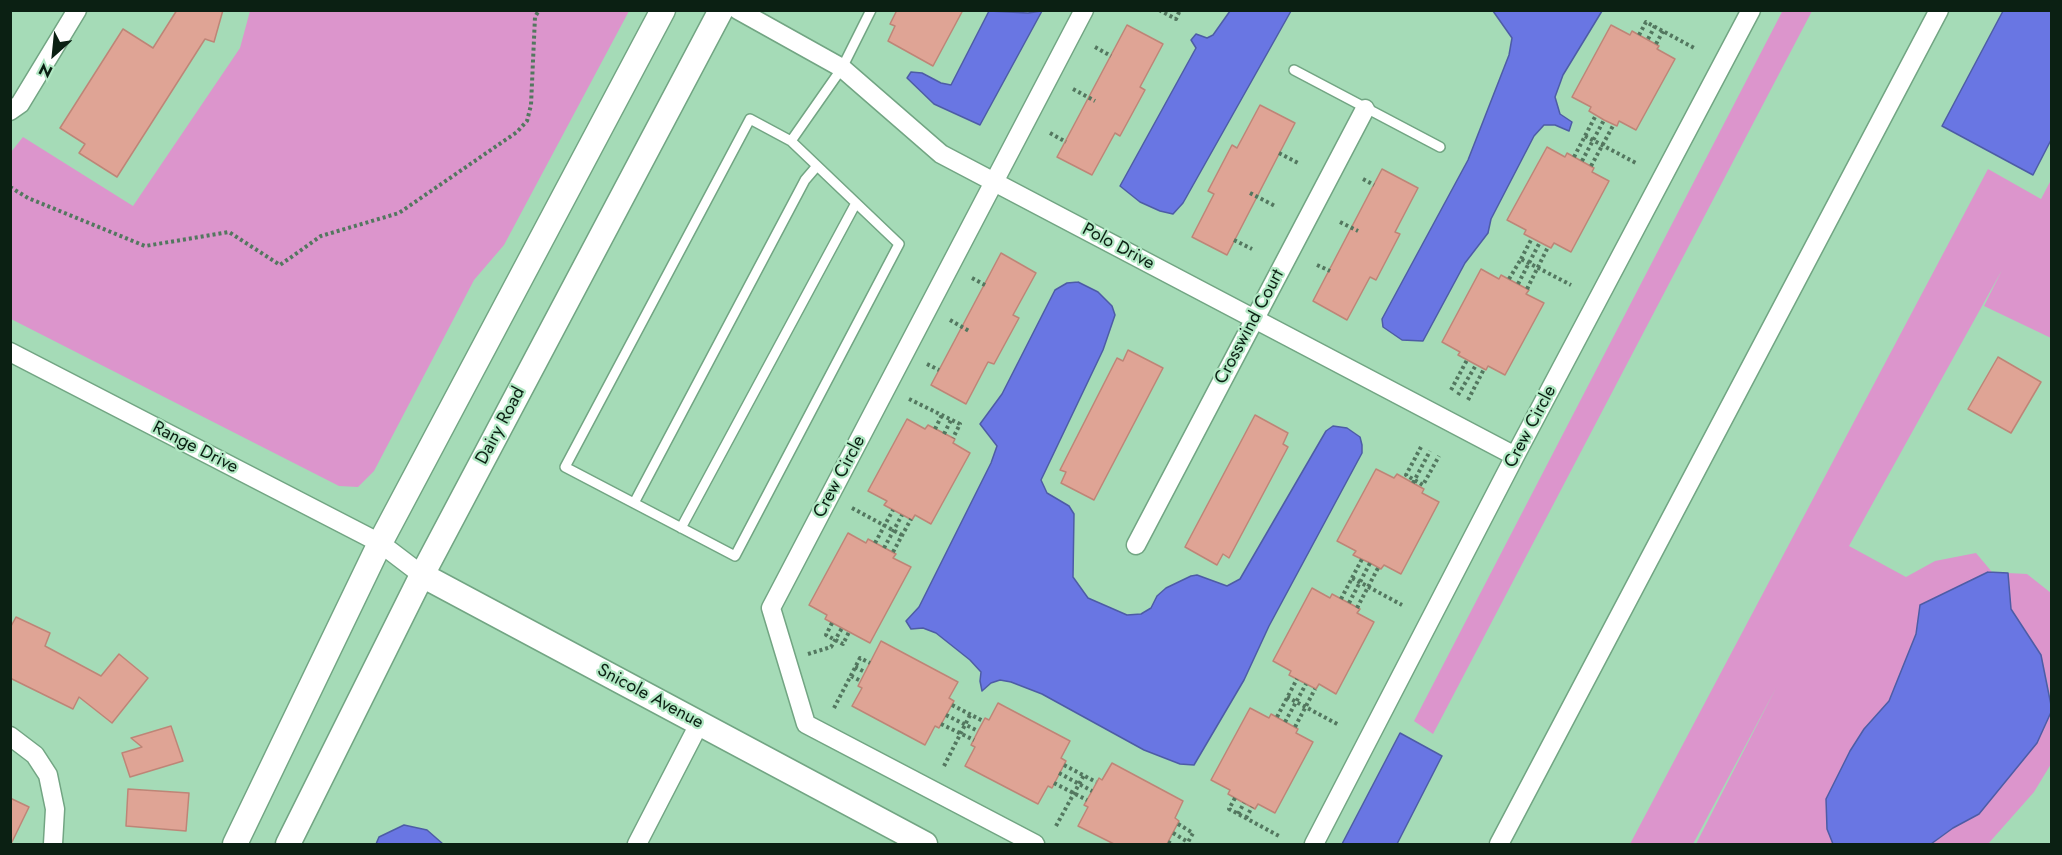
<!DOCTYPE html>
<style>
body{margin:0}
#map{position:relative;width:2062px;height:855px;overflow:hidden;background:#a5dbb7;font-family:Jost,sans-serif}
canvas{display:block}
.frame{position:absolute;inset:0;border:12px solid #0b2013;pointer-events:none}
.north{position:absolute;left:24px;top:24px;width:60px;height:60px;-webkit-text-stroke:4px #b2e8c4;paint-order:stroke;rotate:207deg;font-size:16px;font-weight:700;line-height:24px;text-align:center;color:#0b2013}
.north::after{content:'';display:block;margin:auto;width:21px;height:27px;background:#0b2013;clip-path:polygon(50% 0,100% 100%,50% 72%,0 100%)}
</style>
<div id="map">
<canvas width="2062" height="855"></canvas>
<div class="frame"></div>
<div class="north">N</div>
</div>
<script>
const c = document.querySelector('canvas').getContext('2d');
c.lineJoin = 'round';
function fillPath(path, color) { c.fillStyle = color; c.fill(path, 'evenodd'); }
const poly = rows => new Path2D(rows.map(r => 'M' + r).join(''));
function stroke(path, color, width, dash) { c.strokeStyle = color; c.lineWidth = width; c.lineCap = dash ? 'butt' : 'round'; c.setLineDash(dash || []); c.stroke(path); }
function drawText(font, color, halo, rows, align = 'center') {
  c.font = font + ' Jost,sans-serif'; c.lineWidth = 4.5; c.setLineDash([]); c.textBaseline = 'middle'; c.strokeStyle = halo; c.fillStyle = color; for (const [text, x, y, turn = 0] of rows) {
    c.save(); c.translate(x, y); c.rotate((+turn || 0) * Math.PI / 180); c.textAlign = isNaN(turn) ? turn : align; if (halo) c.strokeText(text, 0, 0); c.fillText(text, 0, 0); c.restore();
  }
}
fillPath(poly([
 [1783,10,1812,11,1433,734,1414,721],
 [250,11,629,11,504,245,474,280,374,471,358,487,339,486,11,319,11,152,23,137,133,206,240,48],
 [1988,169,2041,199,2051,180,2051,338,1984,306,2002,270,1849,546,1906,577,1935,561,1976,553,1992,572,1988,572,1920,605,1916,634,1889,701,1864,729,1850,751,1826,799,1827,829,1833,844,1696,844,1777,686,1693,844,1630,844],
 [2008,573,2027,574,2051,593,2051,700,2041,655,2011,609],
 [2051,710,2051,764,2034,792,1988,844,1931,844,1953,828,1979,813,2036,743]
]), '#dc95cc');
const water = poly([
 [989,11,1028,13,1042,11,980,125,934,104,907,78,911,72,922,73,941,83,951,85,989,11],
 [1230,11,1291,11,1183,203,1173,214,1160,211,1140,202,1120,186,1196,48,1191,40,1196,34,1207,38,1213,35,1230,11],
 [1493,11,1602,11,1563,75,1555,97,1560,114,1572,122,1569,131,1555,125,1544,125,1534,136,1491,219,1488,233,1465,263,1423,341,1402,340,1383,327,1382,319,1468,160,1509,55,1512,38,1493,11],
 [2003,11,2051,11,2051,140,2033,175,1942,126,2003,11],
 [1078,282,1098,292,1112,306,1115,315,1103,350,1041,480,1047,493,1069,506,1074,514,1073,577,1088,598,1127,615,1141,614,1151,608,1157,596,1166,588,1191,576,1197,575,1227,586,1240,579,1326,431,1333,426,1347,428,1360,437,1362,445,1362,453,1269,626,1244,680,1194,765,1180,764,1144,750,1042,694,1011,682,1000,680,991,683,982,691,980,681,981,672,970,660,936,633,923,628,911,629,906,621,919,607,991,463,997,446,980,424,1002,394,1055,290,1067,283,1078,282],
 [1988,572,2008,573,2011,609,2041,655,2052,710,2037,743,1979,814,1953,828,1931,844,1833,844,1827,829,1826,799,1850,751,1864,729,1889,701,1916,634,1920,605,1988,572],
 [1400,733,1442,756,1397,844,1342,844,1400,733],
 [404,825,427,830,443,844,376,844,379,837,404,825]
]);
fillPath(water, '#6976e3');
stroke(water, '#4d5ca5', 1.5);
const building = poly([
 [177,10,223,10,214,42,205,39,117,177,79,153,85,144,60,128,123,29,153,48,177,10],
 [897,10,963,10,933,66,888,41,895,26,890,24,897,10],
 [1127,25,1163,44,1140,87,1145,90,1120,136,1115,133,1092,175,1057,157,1127,25],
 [1611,25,1630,35,1632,31,1639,35,1659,46,1657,49,1675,59,1636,130,1619,121,1617,126,1604,120,1589,111,1591,107,1572,97,1611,25],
 [1260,105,1295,123,1227,255,1192,237,1214,194,1208,191,1232,145,1237,148,1260,105],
 [1547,147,1565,157,1567,153,1594,168,1592,172,1609,181,1571,252,1554,243,1551,248,1524,234,1526,230,1507,220,1547,147],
 [1382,169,1418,188,1395,232,1400,234,1376,280,1370,277,1347,320,1313,301,1382,169],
 [1001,253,1036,273,1013,315,1019,318,994,364,988,362,966,404,931,385,1001,253],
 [1481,269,1499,279,1501,275,1529,290,1526,294,1544,303,1505,375,1488,366,1486,370,1458,355,1460,352,1442,342,1481,269],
 [1128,350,1163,368,1094,500,1061,483,1066,472,1060,470,1117,358,1123,361,1128,350],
 [1998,357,2041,382,2011,433,1968,409,1998,357],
 [1255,415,1288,433,1283,444,1288,447,1229,558,1223,554,1217,565,1185,547,1255,415],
 [907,419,925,429,928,425,955,439,953,443,970,453,931,524,915,515,912,520,884,505,887,501,868,491,907,419],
 [1376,469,1394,478,1397,474,1413,483,1424,489,1422,493,1439,502,1401,574,1384,565,1381,569,1370,563,1353,555,1356,551,1337,541,1376,469],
 [848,533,866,543,868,539,896,554,893,558,911,567,870,643,825,619,827,615,809,605,848,533],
 [1312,588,1330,598,1332,594,1360,609,1357,613,1374,622,1336,694,1319,684,1316,689,1289,675,1291,671,1273,661,1312,588],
 [16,617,50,633,45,646,101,676,119,654,148,678,112,723,79,697,73,709,10,678,10,628,16,617],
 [881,641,958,682,949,698,954,701,939,728,935,726,925,745,852,706,862,688,858,686,881,641],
 [998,703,1070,741,1061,758,1066,761,1052,788,1048,786,1038,804,965,766,975,747,971,745,978,731,985,718,989,720,998,703],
 [1250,708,1269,718,1271,714,1298,729,1296,733,1313,742,1275,813,1258,804,1255,809,1244,803,1228,794,1230,790,1211,780,1250,708],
 [171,726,183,761,130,777,122,753,142,747,131,738,171,726],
 [1112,763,1183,801,1175,818,1179,821,1167,844,1114,844,1078,826,1088,807,1084,805,1092,791,1099,778,1102,780,1112,763],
 [128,789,189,793,186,831,126,826,128,789],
 [10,798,29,807,11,844,10,844,10,798]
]);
fillPath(building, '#dfa495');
stroke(building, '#be8577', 1.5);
const lane = poly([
 [1294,70,1440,147],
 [750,119,791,141,899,244,735,556,565,467,750,119],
 [791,141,842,68,871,10],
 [634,503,805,180,817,166],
 [681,528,856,203]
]);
const street = poly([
 [738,10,842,68,941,154,1515,456],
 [10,111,20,104,77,10],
 [10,352,380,543,422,575],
 [1136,545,1365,109],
 [10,736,35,755,48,775,55,809,53,844],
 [637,844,699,724],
 [1035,844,806,724,771,608,1084,10],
 [1314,844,1515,456,1751,10],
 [1499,844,1939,10]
]);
const secondary = poly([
 [422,575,925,844],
 [235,844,380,543,663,10],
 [288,844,422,575,721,10]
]);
stroke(lane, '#72a583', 12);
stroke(street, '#72a583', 21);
stroke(secondary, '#72a583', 27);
stroke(poly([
 [1159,10,1176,19,1180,10],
 [1639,35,1646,22,1696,49],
 [1648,39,1655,26],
 [1656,44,1663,31],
 [1095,47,1111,56],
 [1073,89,1095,101],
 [1050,133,1066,142],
 [1585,136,1636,163],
 [1279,153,1298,163],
 [1574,157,1596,115],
 [1582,161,1604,120],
 [1591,166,1614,124],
 [1363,179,1374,185],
 [10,187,28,198,145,246,229,232,280,265,321,236,399,213,517,132,527,121,531,105,535,17,539,10],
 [1250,193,1275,206],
 [1340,222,1358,231],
 [1234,240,1252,249],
 [1521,259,1532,238],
 [1317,265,1330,271],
 [972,278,985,285],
 [1509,279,1521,259,1571,285],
 [1518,284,1540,242],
 [1527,289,1548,247],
 [950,320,969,331],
 [927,364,939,370],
 [1451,390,1467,360],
 [1458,395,1476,365],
 [909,399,960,424,953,438],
 [1468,400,1484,369],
 [935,429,942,415],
 [944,434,951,420],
 [1421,447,1406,475,1423,485,1439,456],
 [1413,483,1430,451],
 [852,508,902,535],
 [875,543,893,510],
 [884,548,902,515],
 [893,552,911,519],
 [1352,578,1362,559],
 [1341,599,1352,578,1402,605],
 [1349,603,1370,563],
 [1357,608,1378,568],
 [832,623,826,635,843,644,849,632],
 [808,654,831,647,842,628],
 [855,667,865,672],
 [851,676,861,681],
 [1287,697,1339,725],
 [952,705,983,721],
 [834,708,860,658,870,663],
 [946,715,978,731],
 [1277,717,1297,679],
 [1285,722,1306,684],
 [941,724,974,740],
 [1295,727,1315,689],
 [1064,765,1096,782],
 [944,766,970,715],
 [1059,773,1092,791],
 [1054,783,1087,800],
 [1235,798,1229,809,1279,836],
 [1238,814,1244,803],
 [1246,818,1252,807],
 [1178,824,1193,833,1187,844],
 [1056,826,1084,775],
 [1173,833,1188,842],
 [1168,842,1172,844]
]), '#53775f', 4, [3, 3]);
stroke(lane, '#fff', 9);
stroke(street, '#fff', 18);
stroke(secondary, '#fff', 24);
drawText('18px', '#0b2013', '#b2e8c4', [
 ["Polo Drive",1118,247,28],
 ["Crosswind Court",1250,327,-62],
 ["Dairy Road",501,426,-62],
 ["Crew Circle",1531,427,-62],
 ["Range Drive",195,448,27],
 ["Crew Circle",840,477,-62],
 ["Snicole Avenue",650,697,28]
]);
</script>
